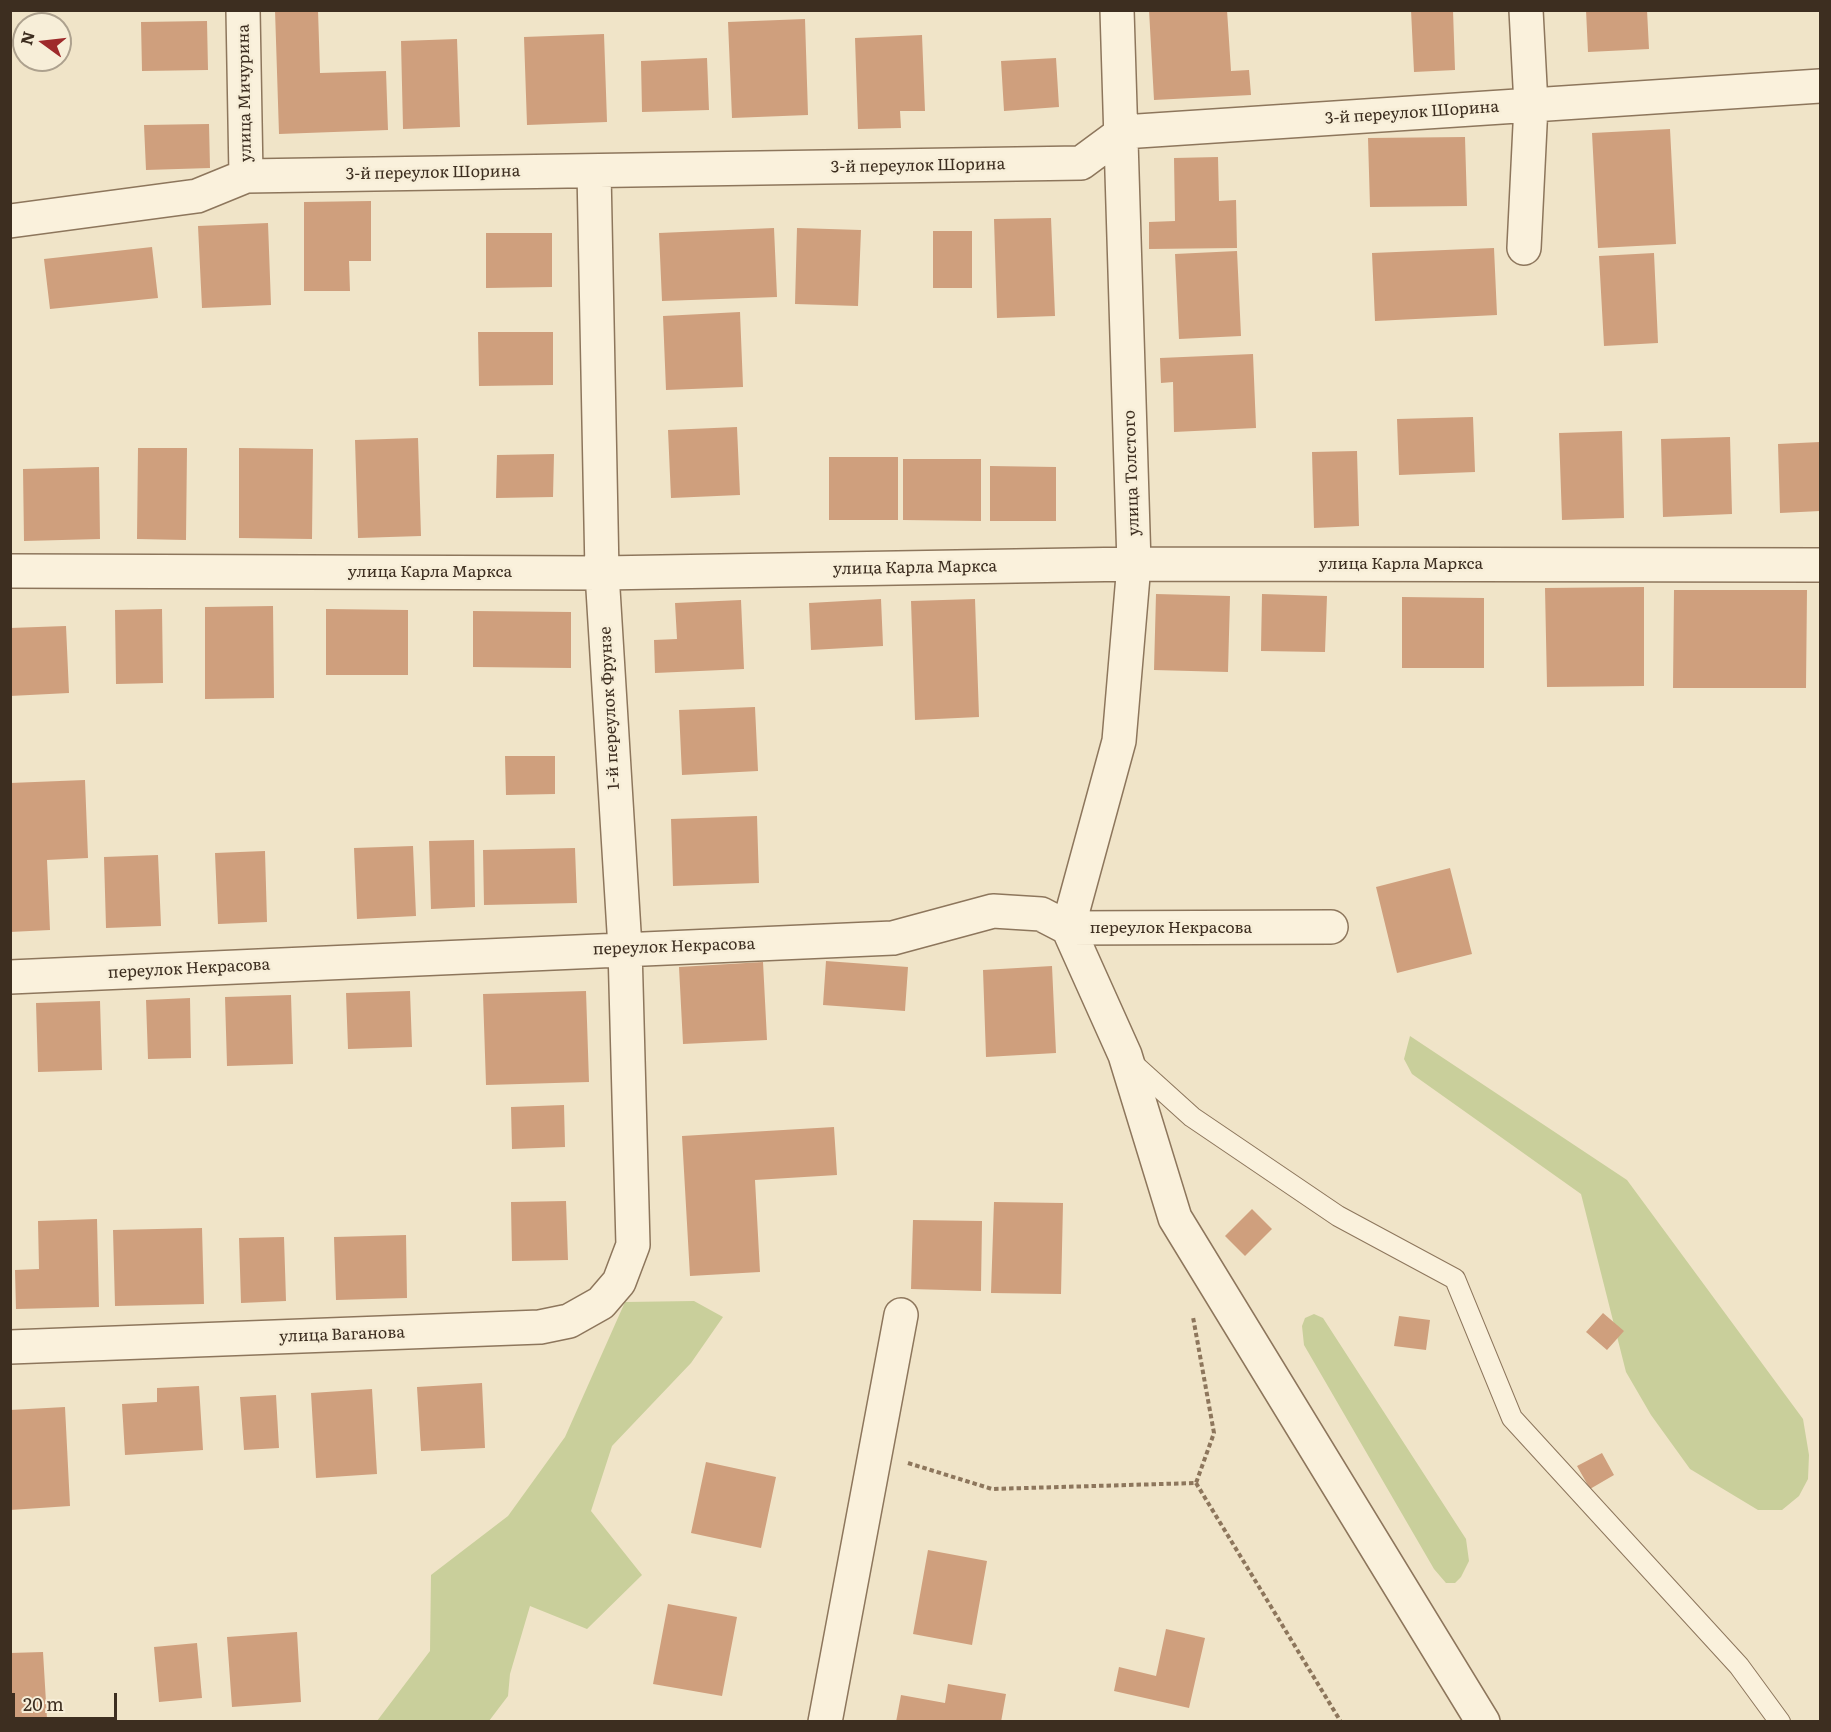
<!DOCTYPE html>
<meta charset="utf-8">
<style>
body{margin:0}
#map{position:relative;width:1831px;height:1732px;overflow:hidden;background:#f0e4c8;font-family:Literata,serif}
canvas{display:block}
.frame{position:absolute;inset:0;border:12px solid #3d2e20;pointer-events:none}
.north{position:absolute;left:12px;top:12px;width:60px;height:60px;box-sizing:border-box;background:#f7eed8;border:2px solid #ada18e;border-radius:50%;rotate:285deg;font-size:16px;font-weight:700;line-height:24px;text-align:center;color:#3d2e20}
.north::after{content:'';display:block;margin:auto;width:21px;height:27px;background:#9e2a2b;clip-path:polygon(50% 0,100% 100%,50% 72%,0 100%)}
.scale{position:absolute;left:12px;top:1693px;width:105px;height:27px;box-sizing:border-box;border:3px solid #3d2e20;border-top:0;padding-left:8px;font-size:18px;line-height:21px;white-space:nowrap;color:#3d2e20;-webkit-text-stroke:4px #f7eed8;paint-order:stroke}
</style>
<div id="map">
<canvas width="1831" height="1732"></canvas>
<div class="frame"></div>
<div class="north">N</div>
<div class="scale">20 m</div>
</div>
<script>
const c = document.querySelector('canvas').getContext('2d');
c.lineJoin = 'round';
function fillPath(path, color) { c.fillStyle = color; c.fill(path, 'evenodd'); }
const poly = rows => new Path2D(rows.map(r => 'M' + r).join(''));
function stroke(path, color, width, dash) { c.strokeStyle = color; c.lineWidth = width; c.lineCap = dash ? 'butt' : 'round'; c.setLineDash(dash || []); c.stroke(path); }
function drawText(font, color, halo, rows, align = 'center') {
  c.font = font + ' Literata,serif'; c.lineWidth = 5; c.setLineDash([]); c.textBaseline = 'middle'; c.strokeStyle = halo; c.fillStyle = color; for (const [text, x, y, turn = 0] of rows) {
    c.save(); c.translate(x, y); c.rotate((+turn || 0) * Math.PI / 180); c.textAlign = isNaN(turn) ? turn : align; if (halo) c.strokeText(text, 0, 0); c.fillText(text, 0, 0); c.restore();
  }
}
fillPath(poly([
 [1410,1036,1627,1180,1803,1419,1809,1455,1808,1479,1799,1496,1782,1510,1758,1510,1690,1469,1651,1415,1626,1372,1581,1194,1412,1074,1404,1059],
 [694,1301,723,1317,691,1363,612,1446,591,1511,642,1575,587,1629,530,1606,510,1674,508,1696,489,1721,377,1721,430,1651,431,1575,508,1516,565,1437,625,1302],
 [1314,1314,1323,1318,1466,1539,1469,1561,1461,1577,1455,1583,1446,1583,1434,1569,1304,1345,1302,1326,1305,1318]
]), '#c9cf9b');
fillPath(poly([
 [275,10,318,10,320,73,386,71,388,130,279,134],
 [1149,10,1227,10,1231,71,1249,70,1251,95,1154,100],
 [1411,10,1453,10,1455,70,1414,72],
 [1586,10,1647,10,1649,49,1588,52],
 [805,19,808,115,732,118,728,22],
 [207,21,208,70,142,71,141,22],
 [604,34,607,122,527,125,524,37],
 [922,35,925,111,900,111,901,128,858,129,855,38],
 [457,39,460,127,403,129,401,41],
 [707,58,709,110,642,112,641,61],
 [1056,58,1059,107,1004,111,1001,61],
 [209,124,210,168,146,170,144,125],
 [1670,129,1676,244,1598,248,1592,133],
 [1465,137,1467,206,1370,207,1368,138],
 [1218,157,1219,201,1236,200,1237,248,1149,249,1149,222,1175,221,1174,158],
 [371,201,371,261,349,261,350,291,304,291,304,202],
 [1051,218,1055,316,997,318,994,219],
 [268,223,271,305,202,308,198,226],
 [774,228,777,297,662,301,659,233],
 [797,228,861,230,858,306,795,304],
 [933,231,972,231,972,288,933,288],
 [486,233,552,233,552,287,486,288],
 [152,247,158,298,50,309,44,259],
 [1494,248,1497,315,1375,321,1372,253],
 [1237,251,1241,336,1179,339,1175,254],
 [1654,253,1658,343,1604,346,1599,256],
 [740,312,743,387,666,390,663,316],
 [478,332,553,332,553,385,479,386],
 [1253,354,1256,428,1174,432,1173,382,1161,383,1160,358],
 [1473,417,1475,472,1399,475,1397,419],
 [737,427,740,495,671,498,668,430],
 [1622,431,1624,518,1562,520,1559,433],
 [1730,437,1732,514,1663,517,1661,439],
 [418,438,421,536,358,538,355,440],
 [1820,442,1820,511,1780,513,1778,444],
 [138,448,187,448,186,540,137,539],
 [239,448,313,449,312,539,239,538],
 [1357,451,1359,526,1314,528,1312,452],
 [554,454,553,497,496,498,497,455],
 [829,457,898,457,898,520,829,520],
 [903,459,981,459,981,521,903,520],
 [990,466,1056,467,1056,521,990,521],
 [99,467,100,539,24,541,23,469],
 [1644,587,1644,686,1547,687,1545,588],
 [1674,590,1807,590,1806,688,1673,688],
 [1156,594,1230,596,1228,672,1154,670],
 [1262,594,1327,596,1325,652,1261,651],
 [1402,597,1484,598,1484,668,1402,668],
 [881,599,883,646,811,650,809,603],
 [975,599,979,717,915,720,911,601],
 [741,600,744,669,655,673,654,640,677,639,675,603],
 [273,606,274,698,205,699,205,607],
 [162,609,163,683,116,684,115,610],
 [326,609,408,610,408,675,326,675],
 [473,611,571,612,571,668,473,667],
 [66,626,69,693,10,696,10,628],
 [755,707,758,771,682,775,679,710],
 [505,756,555,756,555,794,506,795],
 [85,780,88,858,47,860,50,930,10,932,10,783],
 [757,816,759,883,673,886,671,819],
 [474,840,475,907,431,909,429,841],
 [413,846,416,916,357,919,354,848],
 [575,848,577,903,484,905,483,850],
 [265,851,267,922,218,924,215,853],
 [158,855,161,926,106,928,104,857],
 [1450,868,1472,954,1397,973,1376,887],
 [826,961,908,967,905,1011,823,1005],
 [763,962,767,1040,683,1044,679,967],
 [1052,966,1056,1053,986,1057,983,970],
 [410,991,412,1047,348,1049,346,993],
 [586,991,589,1082,486,1085,483,994],
 [291,995,293,1064,227,1066,225,997],
 [190,998,191,1058,148,1059,146,1000],
 [100,1001,102,1070,38,1072,36,1003],
 [564,1105,565,1147,512,1149,511,1107],
 [834,1127,837,1175,755,1180,760,1272,690,1276,682,1136],
 [566,1201,568,1260,512,1261,511,1202],
 [994,1202,1063,1203,1061,1294,991,1293],
 [1252,1209,1272,1229,1245,1256,1225,1236],
 [97,1219,99,1307,16,1309,15,1270,39,1269,38,1221],
 [913,1220,982,1221,981,1291,911,1289],
 [202,1228,204,1304,115,1306,113,1230],
 [406,1235,407,1298,336,1300,334,1237],
 [284,1237,286,1301,241,1303,239,1238],
 [1603,1313,1624,1331,1607,1350,1586,1332],
 [1399,1316,1430,1320,1426,1350,1394,1346],
 [482,1383,485,1448,421,1451,417,1387],
 [199,1386,203,1450,125,1455,122,1404,157,1402,157,1388],
 [372,1389,377,1474,316,1478,311,1393],
 [276,1395,279,1448,244,1450,240,1397],
 [65,1407,70,1506,10,1510,10,1410],
 [1602,1453,1614,1475,1590,1489,1577,1466],
 [706,1462,776,1477,761,1548,691,1533],
 [928,1550,987,1561,972,1645,913,1634],
 [668,1604,737,1617,722,1696,653,1684],
 [1166,1629,1205,1638,1189,1708,1114,1691,1119,1667,1156,1676],
 [297,1632,301,1702,232,1707,227,1637],
 [197,1643,202,1698,159,1702,154,1647],
 [43,1652,47,1719,10,1721,10,1653],
 [948,1684,1006,1694,1001,1722,896,1722,901,1695,945,1703]
]), '#cf9f7d');
const lane = poly([
 [1130,1061,1192,1117,1338,1216,1455,1279,1512,1418,1739,1666,1780,1722]
]);
const street = poly([
 [243,10,246,176],
 [1117,10,1134,564,1119,741,1068,928,1125,1055,1175,1218,1483,1722],
 [10,221,197,196,246,176,1081,163,1123,132,1820,86],
 [1524,248,1531,105,1526,10],
 [10,571,602,573,1134,564,1820,565],
 [10,977,893,938,993,911,1041,914,1068,928,1331,927],
 [10,1347,540,1327,569,1321,601,1303,619,1282,633,1245,625,948,602,573,594,171],
 [825,1722,901,1315]
]);
stroke(lane, '#8d765c', 22);
stroke(street, '#8d765c', 36);
stroke(poly([
 [908,1463,992,1489,1196,1483,1214,1433,1193,1317],
 [1196,1483,1341,1722]
]), '#8d765c', 4, [4.5, 3]);
stroke(lane, '#faf1dc', 20);
stroke(street, '#faf1dc', 33);
drawText('16px', '#3d2e20', '#f7eed8', [
 ["улица Мичурина",245,93,-91],
 ["3-й переулок Шорина",1412,113,-4],
 ["3-й переулок Шорина",918,166,-1],
 ["3-й переулок Шорина",433,173,-1],
 ["улица Толстого",1132,473,-92],
 ["улица Карла Маркса",1401,564],
 ["улица Карла Маркса",915,568,-1],
 ["улица Карла Маркса",430,572],
 ["1-й переулок Фрунзе",610,708,-93],
 ["переулок Некрасова",1171,928],
 ["переулок Некрасова",674,947,-2],
 ["переулок Некрасова",189,969,-3],
 ["улица Ваганова",342,1335,-2]
]);
</script>
